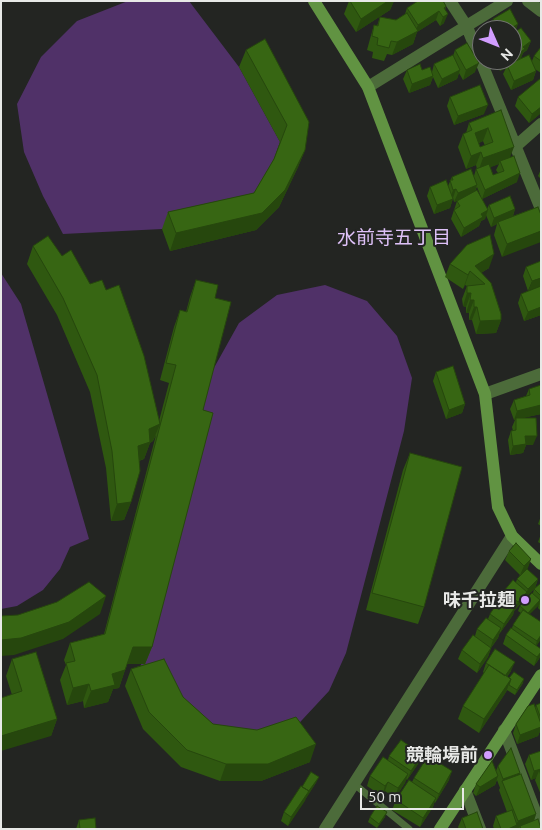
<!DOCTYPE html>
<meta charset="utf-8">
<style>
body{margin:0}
#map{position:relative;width:542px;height:830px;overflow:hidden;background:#232522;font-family:Ubuntu,sans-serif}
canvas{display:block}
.frame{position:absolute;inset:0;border:2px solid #e8e9e7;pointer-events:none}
.north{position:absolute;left:472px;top:20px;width:50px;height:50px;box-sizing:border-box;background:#232522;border:1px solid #727371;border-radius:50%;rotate:134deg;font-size:14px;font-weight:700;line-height:20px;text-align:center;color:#e8e9e7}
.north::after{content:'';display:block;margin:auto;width:18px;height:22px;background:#d19dfe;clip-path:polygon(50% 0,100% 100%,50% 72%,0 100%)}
.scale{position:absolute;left:360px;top:788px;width:104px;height:22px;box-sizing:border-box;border:2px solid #e8e9e7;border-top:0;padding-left:6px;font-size:15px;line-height:18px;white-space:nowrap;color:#e8e9e7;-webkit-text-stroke:4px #232522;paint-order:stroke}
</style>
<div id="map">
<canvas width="542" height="830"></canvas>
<div class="frame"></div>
<div class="north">N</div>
<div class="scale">50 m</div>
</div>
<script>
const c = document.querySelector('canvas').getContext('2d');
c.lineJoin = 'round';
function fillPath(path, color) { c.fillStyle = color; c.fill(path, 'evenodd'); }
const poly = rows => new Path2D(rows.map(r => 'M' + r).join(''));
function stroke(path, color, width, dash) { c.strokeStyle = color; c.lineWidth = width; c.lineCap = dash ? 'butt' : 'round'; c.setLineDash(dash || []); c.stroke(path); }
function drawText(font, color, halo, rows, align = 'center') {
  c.font = font + ' Ubuntu,"Noto Sans JP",sans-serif'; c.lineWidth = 4; c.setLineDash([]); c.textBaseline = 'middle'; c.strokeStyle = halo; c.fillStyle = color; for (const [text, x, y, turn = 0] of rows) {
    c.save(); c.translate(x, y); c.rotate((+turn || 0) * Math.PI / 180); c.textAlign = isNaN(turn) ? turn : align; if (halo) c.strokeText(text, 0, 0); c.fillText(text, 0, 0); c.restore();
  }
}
fillPath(poly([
 [128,1,189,1,239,67,280,142,268,176,248,211,162,229,63,234,43,196,24,152,17,104,41,57,77,21],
 [1,273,21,304,89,539,70,547,60,569,43,590,17,606,1,609],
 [325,285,367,301,397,336,412,378,404,431,346,653,329,691,289,734,207,741,145,680,141,664,196,427,210,375,239,323,277,295]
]), '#503168');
stroke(poly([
 [353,783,409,829]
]), '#4c6b3a', 7);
stroke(poly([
 [450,1,467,27,541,209],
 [528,1,541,11],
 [368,87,507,1],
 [516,146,541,124],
 [485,394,541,374],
 [504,730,541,827],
 [465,790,480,829],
 [325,829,512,536]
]), '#4c6b3a', 12);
stroke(poly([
 [314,1,368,87,485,394,498,507,512,536,541,564],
 [440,829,541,675]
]), '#619342', 12);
fillPath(poly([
 [349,1,394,1,390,10,356,32,344,14],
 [446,6,445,10,444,23,440,26,436,20,417,32,413,44,392,55,387,54,384,61,372,58,373,52,367,50,370,39,374,25,377,26,380,17,396,20,405,14,407,8],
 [493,19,516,32,531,41,527,50,523,53,521,58,532,61,534,56,541,47,541,73,535,69,536,71,533,80,511,90,503,74,506,68,500,71,494,60,512,60,512,30,491,30,489,28],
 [246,50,305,150,298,167,279,207,256,230,170,251,162,229,168,212,254,193,274,159,280,142,239,67],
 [455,50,475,72,463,80,459,73,457,79,438,88,433,77,430,85,409,93,403,79,407,70,422,70,432,72,434,64,453,56],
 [450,97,484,114,454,125,447,106],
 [518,97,541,113,529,123,515,106],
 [501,110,510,157,517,182,482,199,487,209,489,205,515,209,513,216,538,207,502,257,494,235,497,224,491,227,486,215,485,219,481,221,479,226,461,237,451,219,457,201,460,200,454,202,453,198,450,208,434,214,427,196,430,187,448,186,452,177,474,176,476,169,477,169,476,165,466,169,458,147,463,134,466,133,469,123],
 [483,141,485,146,480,147,479,143],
 [499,164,496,170,498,173,493,175,490,167],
 [477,187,481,197,475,191],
 [541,169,541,179,538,176],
 [33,246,159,421,169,383,160,380,174,327,180,310,186,312,190,297,196,280,215,298,203,410,152,647,145,664,183,697,213,724,310,762,261,781,220,781,181,767,143,729,125,686,131,669,145,664,127,664,119,688,113,689,108,702,84,708,83,701,67,705,60,680,66,665,64,660,70,643,104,634,156,435,153,441,150,443,144,459,139,461,131,502,124,520,111,521,106,468,90,392,57,315,27,264],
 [541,261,528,291,523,276,526,267],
 [450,264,489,268,481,273,501,320,496,333,476,334,472,320,469,320,469,313,466,313,466,307,463,306,462,299,467,286,465,285,463,289,445,277],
 [541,286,541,315,524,321,518,303,521,294],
 [436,372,465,404,462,413,446,419,433,381],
 [529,389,541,414,522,418,533,445,526,445,523,453,510,455,508,440,511,431,513,431,512,427,515,420,514,420,510,409,514,400,526,396],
 [410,453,424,607,418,624,366,610,403,470],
 [541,516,541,526,538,524],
 [541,534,541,544,538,542],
 [509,551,531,559,527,569,538,579,535,588,524,599,523,601,514,611,513,615,500,633,500,632,498,638,491,648,488,657,477,673,458,659,462,650,475,636,477,629,488,619,490,614,502,596,504,591,516,582,517,579,520,575,505,560],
 [541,583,541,611,538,608,540,601,539,605,529,614,541,622,541,639,536,646,541,649,541,654,539,659,534,666,503,644,506,635,512,628,513,625,521,613,518,611,520,606,533,593,534,589],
 [12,659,57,719,51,736,12,695,6,676],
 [486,663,511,671,507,677,523,683,515,695,507,690,506,692,479,733,458,719,463,706,484,673,483,672],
 [541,703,541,729,538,736,517,744,513,733,516,724,535,708,536,705],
 [541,751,541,795,535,780,536,778,531,780,525,764,529,755],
 [389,756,418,764,407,780,406,779,405,783,395,798,385,791,382,796,367,786,370,776,388,760],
 [498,766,520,773,519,775,536,814,534,820,541,829,494,829,493,826,496,816,507,812,499,790,500,788,497,780,495,785,476,796,473,793,476,784,496,771],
 [414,778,449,780,435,803,434,802,433,807,420,827,392,810,396,800,412,782],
 [317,781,288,826,281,821,284,812],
 [370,817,385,817,377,828,368,822],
 [462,818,483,829,459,829,458,827],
 [79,820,96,829,76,829]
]), '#2f5810');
fillPath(poly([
 [388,1,394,1,390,10,356,32,361,19],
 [439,11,436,20,417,32,413,44,392,55,397,42,415,32,418,25],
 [448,14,444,23,440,26,443,17],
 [518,24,515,33,512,35,512,30,508,30],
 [531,41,527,50,523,53,521,58,507,65,506,68,500,71,504,62,507,60,512,60,512,57,523,47],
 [479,63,475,72,463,80,466,70],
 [460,70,457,79,438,88,442,79],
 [536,71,533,80,511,90,514,81],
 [433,76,430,85,409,93,412,84],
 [488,105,484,114,454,125,458,116],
 [541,107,541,113,529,123,532,114],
 [488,128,483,141,470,147,475,133],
 [514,147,509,160,500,161,499,164,478,172,483,158],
 [305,150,298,167,279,207,256,230,170,251,176,233,262,213],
 [481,152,476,165,466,169,471,156],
 [520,173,517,182,482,199,485,190],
 [477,185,474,194,454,202,458,193],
 [456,189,453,198,450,199,453,190],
 [453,199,450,208,434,214,437,205],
 [515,209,512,218,498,222,497,224,491,227,494,218],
 [488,210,485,219,481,221,479,226,461,237,464,228,481,214],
 [541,231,541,242,502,257,507,244],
 [494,254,489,268,476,276,475,266],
 [470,271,465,285,463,289,468,275],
 [541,278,541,286,528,291,532,281],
 [467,293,471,293,466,307,463,306],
 [470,300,474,300,469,313,466,313],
 [474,307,477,307,472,320,469,320],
 [541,307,541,315,524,321,528,312],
 [501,320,496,333,476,334,480,321],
 [465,404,462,413,446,419,449,410],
 [541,405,541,414,514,420,517,411],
 [160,424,153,441,150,443,144,459,131,463,138,446,149,429],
 [525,436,537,436,533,445,526,445,523,453,510,455,513,446],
 [131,502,124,520,111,521,117,504],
 [531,559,528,568,520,575,524,566],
 [538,579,535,588,524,599,528,589],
 [527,592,523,601,514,611,518,602],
 [106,596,100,614,63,639,14,655,1,656,1,640],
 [540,600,539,605,526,618,528,613],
 [516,606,513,615,500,633,504,624],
 [501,628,498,638,490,649,493,640],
 [541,635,541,639,534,650,537,641],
 [133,647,152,647,145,664,127,664],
 [491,648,488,657,477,673,480,664],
 [541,652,539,659,534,666,537,657],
 [515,662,511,671,502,685,505,676],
 [125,670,119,688,113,689,108,702,84,708,91,691,112,674],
 [511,679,506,692,479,733,484,719],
 [524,679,523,683,515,695,517,690],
 [89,684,83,701,67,705,73,688],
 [57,719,51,736,1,751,1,736],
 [541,720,541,729,538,736,517,744,520,735,538,728],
 [316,744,310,762,261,781,220,781,226,764],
 [422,755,418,764,407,780,411,771],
 [541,769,541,777,539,771,536,778,531,780,534,771],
 [452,771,449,780,435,803,439,794],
 [520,773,517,782,502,781,499,788,503,779],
 [408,774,405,783,395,798,398,788],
 [498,776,495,785,476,796,480,787],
 [319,777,317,781,307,797,308,792],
 [388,782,385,791,382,796,385,786],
 [309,791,305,801,288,826,291,817],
 [436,798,433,807,420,827,423,818],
 [387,812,385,817,377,828,379,824],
 [536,814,533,824,520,826,519,829,508,829,516,825,518,821]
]), '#26470d');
const building = poly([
 [350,1,388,1,361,19,350,1],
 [418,1,443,1,446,6,444,8,448,14,443,17,439,11,418,25,407,8,418,1],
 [510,9,518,24,508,30,499,30,493,19,510,9],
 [407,13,418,31,397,42,391,41,389,48,377,45,378,38,372,36,374,25,378,26,380,17,396,20,407,13],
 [521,28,531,41,523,47,525,49,512,57,512,38,513,37,512,34,521,28],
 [265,39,309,122,305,150,285,190,262,213,176,233,168,212,254,193,274,159,287,125,246,50,265,39],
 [467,43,479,63,466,70,455,50,467,43],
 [541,47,541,61,534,56,541,47],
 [453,55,460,70,442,79,434,64,453,55],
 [529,55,536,71,514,81,507,65,529,55],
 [420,64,422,70,430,67,433,76,412,84,407,70,420,64],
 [541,78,541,107,532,114,518,97,541,78],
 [480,85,488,105,458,116,450,97,480,85],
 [501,110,514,147,483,158,481,152,471,156,463,134,472,130,469,123,501,110],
 [488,128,493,142,480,147,475,133,488,128],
 [514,156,520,173,485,190,476,169,489,164,493,175,504,171,500,161,514,156],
 [471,169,477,185,458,193,456,189,453,190,450,180,453,180,452,177,471,169],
 [446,180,453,199,437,205,430,187,446,180],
 [477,190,488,210,481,214,483,217,464,228,454,210,460,206,457,201,477,190],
 [510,196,515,209,494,218,489,205,510,196],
 [538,207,541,215,541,231,507,244,498,222,538,207],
 [490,235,494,254,475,266,491,283,501,314,501,320,480,321,477,307,474,307,474,300,470,300,471,293,467,293,467,286,485,284,470,271,468,275,450,264,467,245,490,235],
 [48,236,62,256,71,250,90,284,102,280,106,290,119,285,144,356,160,424,149,429,150,442,138,446,140,471,131,502,117,504,112,451,97,375,63,298,33,246,48,236],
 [541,261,541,278,532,281,526,267,541,261],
 [196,280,218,285,215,298,231,302,203,410,213,413,152,647,133,647,125,670,112,674,115,685,91,691,89,684,73,688,66,663,75,661,70,643,105,634,176,365,166,363,180,310,187,312,196,280],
 [541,286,541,307,528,312,521,294,541,286],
 [453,366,465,404,449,410,436,372,453,366],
 [541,385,541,405,517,411,514,400,530,395,529,389,541,385],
 [516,418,536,418,537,436,525,436,526,444,513,446,511,431,516,430,516,418],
 [410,453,462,467,424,607,372,593,410,453],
 [516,543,531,559,524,566,509,551,516,543],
 [527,569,538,579,528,589,517,579,527,569],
 [513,580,527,592,518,602,504,591,513,580],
 [89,582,106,596,69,622,21,638,1,640,1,616,18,615,57,602,89,582],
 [541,583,541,596,534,589,541,583],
 [532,593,540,600,528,613,520,606,532,593],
 [502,596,516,606,504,624,490,614,502,596],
 [523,610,541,622,541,635,537,641,513,625,523,610],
 [486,618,501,628,493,640,477,629,486,618],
 [511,628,541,649,541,652,537,657,506,635,511,628],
 [473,635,491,648,480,664,462,650,473,635],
 [495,649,515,662,505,676,486,663,495,649],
 [36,652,57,719,1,736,1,698,22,691,12,659,36,652],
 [164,659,183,697,213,724,257,730,296,717,316,744,268,764,226,764,187,750,149,712,131,669,164,659],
 [489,665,511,679,484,719,463,706,489,665],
 [514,672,524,679,517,690,509,685,511,679,509,678,514,672],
 [541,703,541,719,536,705,541,703],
 [534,704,541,724,541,727,520,735,516,724,528,706,534,704],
 [401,740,422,755,411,771,389,756,401,740],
 [511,748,520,773,503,779,498,766,511,748],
 [541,751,541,769,534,771,529,755,541,751],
 [428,756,452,771,439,794,414,778,428,756],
 [383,757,408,774,398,788,388,782,385,786,370,776,383,757],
 [492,761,498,776,480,787,476,784,492,761],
 [311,772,319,777,308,792,309,791,302,787,311,772],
 [521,774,536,814,518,821,502,781,521,774],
 [409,780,436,798,423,818,396,800,409,780],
 [301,786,309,791,291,817,284,812,301,786],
 [377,806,387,812,379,824,370,817,377,806],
 [512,810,517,825,508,829,501,829,496,816,512,810],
 [477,812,483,829,466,829,462,818,477,812],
 [95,818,96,829,80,829,79,820,95,818],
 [538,819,541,829,521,829,520,826,538,819]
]);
fillPath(building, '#376613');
stroke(building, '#26470d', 1);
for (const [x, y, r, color] of [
 [525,600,5,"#d19dfe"],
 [488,755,5,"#d19dfe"]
]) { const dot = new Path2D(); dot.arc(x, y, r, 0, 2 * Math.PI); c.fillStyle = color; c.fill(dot); stroke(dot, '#232522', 2); }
drawText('bold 18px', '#e8e9e7', '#232522', [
 ["味千拉麺",515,600],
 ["競輪場前",478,755]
], 'right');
drawText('19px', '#dec1f8', '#232522', [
 ["水前寺五丁目",394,238]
]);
</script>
